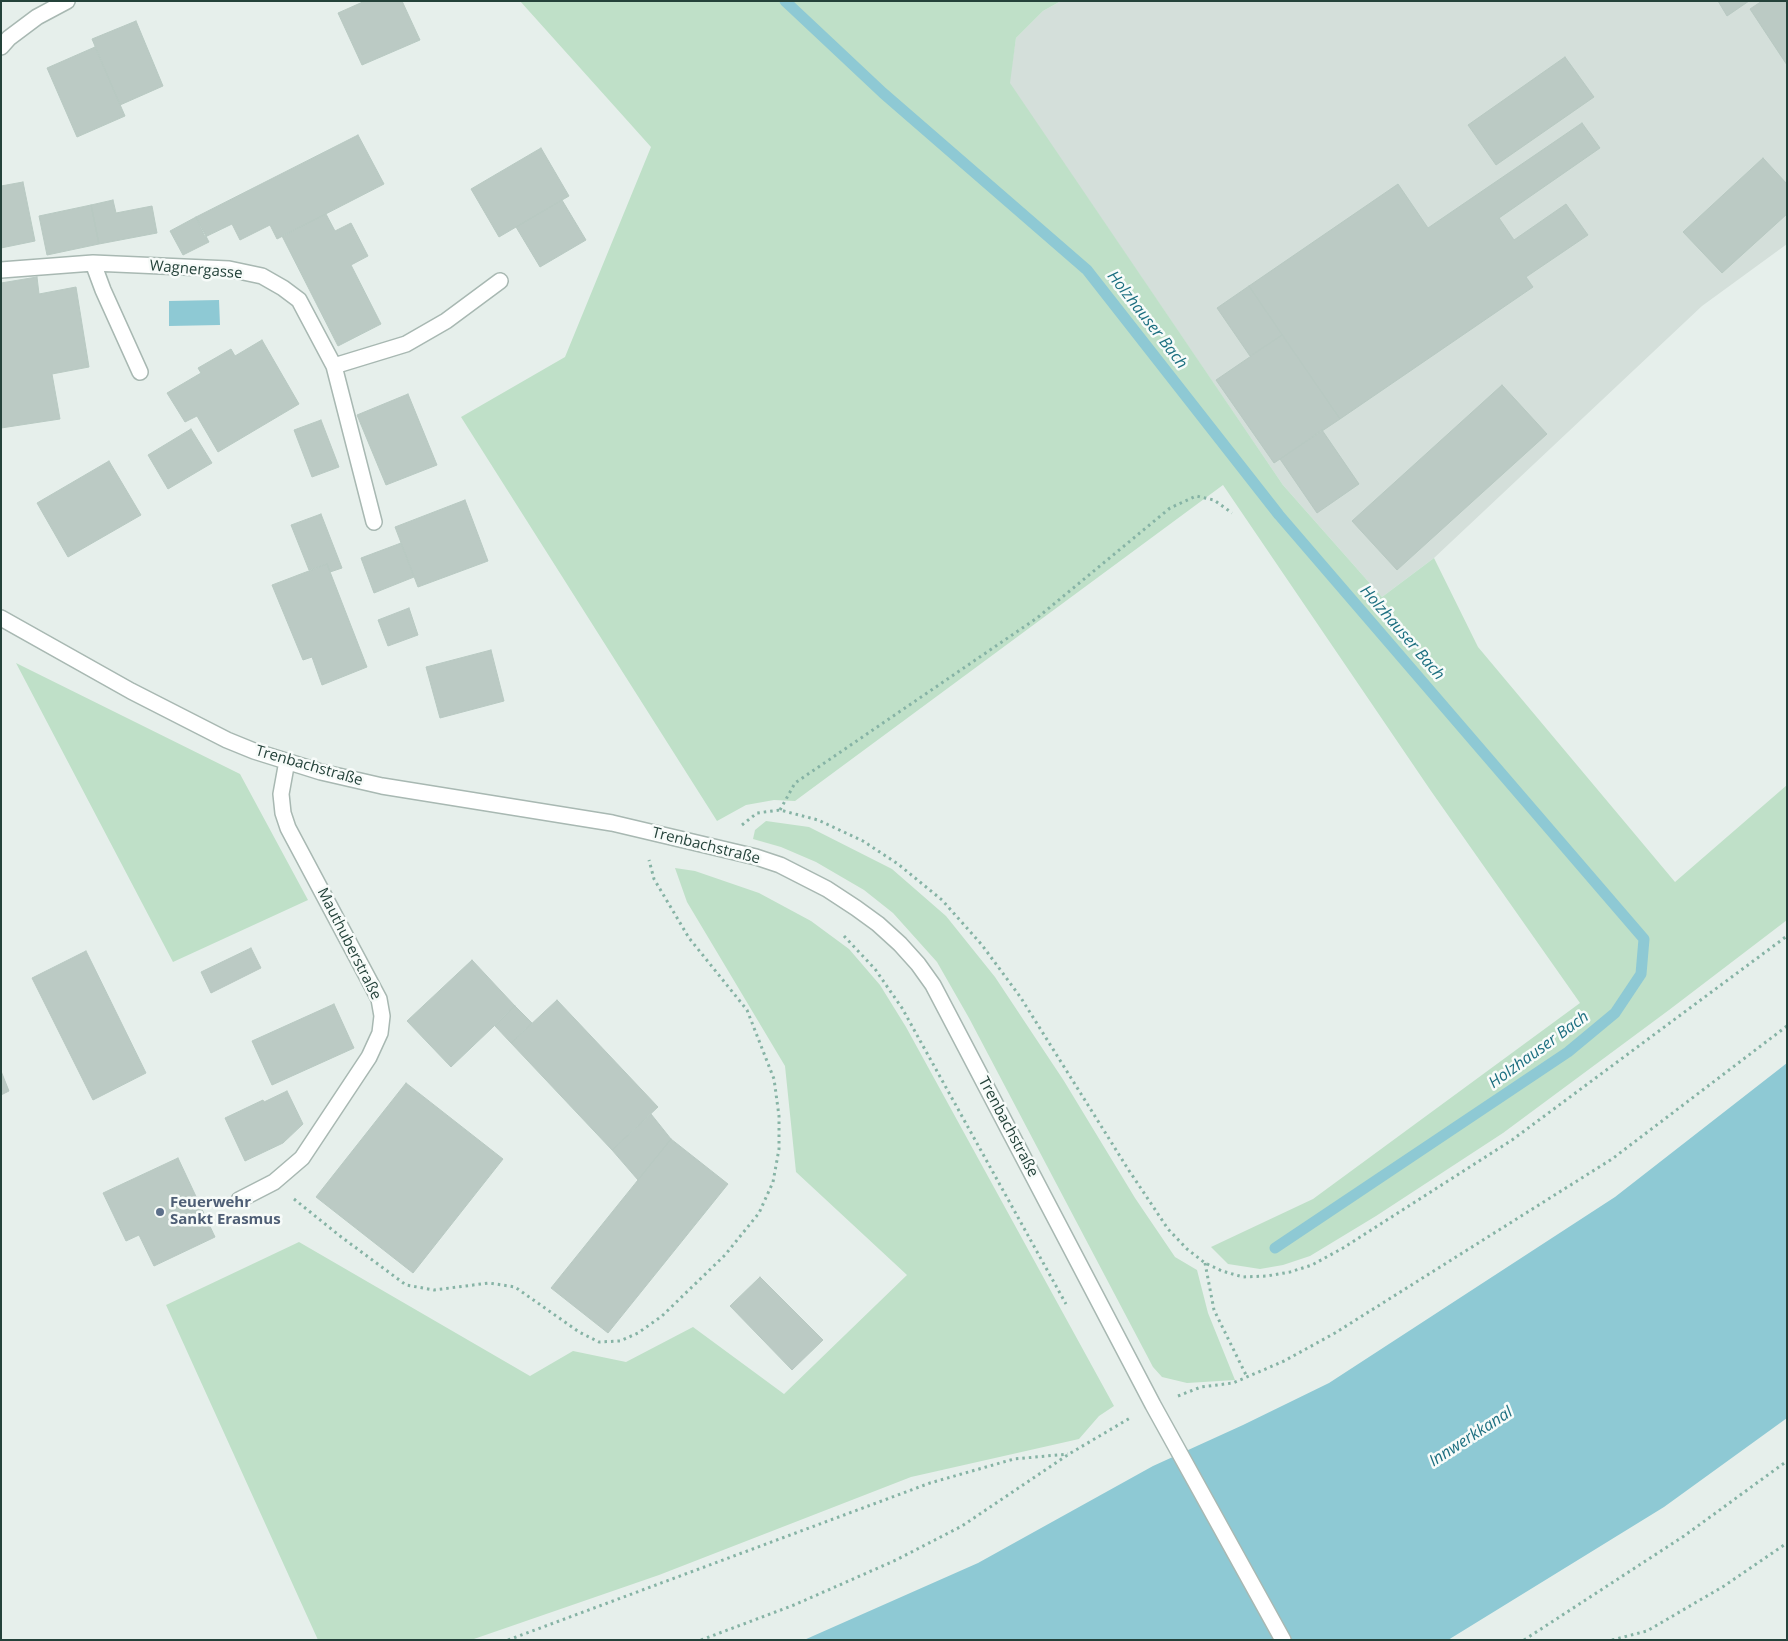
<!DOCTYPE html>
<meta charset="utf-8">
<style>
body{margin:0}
#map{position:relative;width:1788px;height:1641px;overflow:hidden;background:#e6efeb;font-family:"Open Sans",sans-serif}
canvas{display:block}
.frame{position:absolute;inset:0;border:2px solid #24423a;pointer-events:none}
</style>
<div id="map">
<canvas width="1788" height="1641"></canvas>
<div class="frame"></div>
</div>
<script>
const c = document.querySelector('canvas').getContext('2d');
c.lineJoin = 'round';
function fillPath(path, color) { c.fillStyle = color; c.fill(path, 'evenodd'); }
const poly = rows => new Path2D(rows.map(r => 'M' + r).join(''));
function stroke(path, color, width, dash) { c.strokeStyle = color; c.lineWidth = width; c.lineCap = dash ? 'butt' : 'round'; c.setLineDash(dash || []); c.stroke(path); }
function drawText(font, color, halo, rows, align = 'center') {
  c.font = font + ' "Open Sans",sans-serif'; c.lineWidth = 5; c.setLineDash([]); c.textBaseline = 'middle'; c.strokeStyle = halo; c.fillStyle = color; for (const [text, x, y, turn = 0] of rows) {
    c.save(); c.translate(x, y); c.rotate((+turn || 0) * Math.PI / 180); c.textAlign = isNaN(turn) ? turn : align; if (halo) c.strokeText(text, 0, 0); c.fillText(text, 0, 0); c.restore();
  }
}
fillPath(poly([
 [1061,1,1787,1,1787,244,1702,306,1434,558,1382,597,1283,485,1009,83,1016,38,1043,11]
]), '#d4dfda');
fillPath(poly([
 [520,1,1061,1,1043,11,1016,38,1010,83,1283,485,1382,597,1434,558,1478,647,1675,882,1787,785,1787,920,1669,1010,1503,1133,1376,1216,1310,1256,1283,1265,1260,1269,1228,1264,1211,1247,1313,1199,1580,1003,1431,791,1223,485,795,801,774,800,746,805,717,821,461,417,565,357,651,147],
 [16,663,240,774,308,900,173,962],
 [766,821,809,827,892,869,946,916,995,977,1064,1081,1135,1198,1175,1257,1197,1270,1208,1313,1235,1380,1187,1383,1162,1377,1153,1367,969,1018,937,962,893,913,864,890,816,862,781,847,753,839,755,830],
 [675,868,695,871,759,893,811,921,849,949,880,985,906,1027,1114,1406,1099,1416,1079,1439,911,1477,659,1575,471,1640,318,1640,166,1305,299,1242,530,1376,573,1351,626,1362,693,1327,784,1394,907,1275,796,1172,785,1066,687,902]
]), '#bfe0c8');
fillPath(poly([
 [219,300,220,325,169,326,169,301],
 [1787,1063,1787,1418,1664,1507,1448,1640,804,1640,978,1563,1153,1466,1243,1425,1329,1383,1615,1197]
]), '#8ec9d4');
stroke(poly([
 [785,1,883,93,1087,270,1279,515,1644,939,1641,974,1615,1013,1568,1052,1275,1248]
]), '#8ec9d4', 11);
const building = poly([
 [365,1,402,1,420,40,362,65,338,13,365,1],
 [1718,1,1749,1,1727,16,1718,1],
 [1762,1,1787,1,1787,65,1750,9,1762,1],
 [136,21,163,86,120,105,92,39,136,21],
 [95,47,125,116,77,137,47,68,95,47],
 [1565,57,1594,97,1496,165,1468,125,1565,57],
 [1582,123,1600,148,1499,218,1514,240,1566,204,1588,235,1526,277,1533,287,1340,419,1249,286,1398,184,1428,228,1582,123],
 [358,135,384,184,277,239,270,225,240,240,232,224,205,237,196,217,358,135],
 [541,148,569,196,499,237,471,189,541,148],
 [1763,158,1787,184,1787,214,1722,273,1683,232,1763,158],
 [23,182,35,241,1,248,1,186,23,182],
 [113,200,116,213,152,206,157,233,99,244,91,205,113,200],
 [562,200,586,240,540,267,516,227,562,200],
 [91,205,99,244,47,255,39,216,91,205],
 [326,214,335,231,351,223,368,256,351,265,381,324,338,346,282,236,326,214],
 [196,217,209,242,183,255,170,231,196,217],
 [37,277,39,294,76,287,89,367,52,374,60,419,1,428,1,283,37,277],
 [1249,286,1282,335,1250,356,1217,308,1249,286],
 [1282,335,1340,419,1274,463,1216,380,1282,335],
 [262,340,299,404,218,452,197,416,185,422,167,393,201,373,198,368,231,349,235,356,262,340],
 [1502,385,1547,434,1397,570,1352,521,1502,385],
 [408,394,437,465,386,485,357,415,408,394],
 [321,420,339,467,312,477,294,430,321,420],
 [191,429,212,463,168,489,148,455,191,429],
 [1322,430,1359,484,1317,513,1280,459,1322,430],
 [109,461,141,515,68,557,37,503,109,461],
 [465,500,488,561,418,587,395,527,465,500],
 [321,514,342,568,330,572,327,564,309,570,291,525,321,514],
 [401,543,414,577,374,593,361,558,401,543],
 [327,564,367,667,322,685,312,657,303,660,272,585,327,564],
 [409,608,418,635,388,646,378,620,409,608],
 [491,650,504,701,440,718,426,667,491,650],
 [251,948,261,968,211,993,201,972,251,948],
 [86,951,146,1073,93,1100,32,978,86,951],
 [472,960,515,1006,451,1067,407,1021,472,960],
 [557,1000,658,1107,612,1150,511,1043,557,1000],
 [334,1004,354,1048,272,1085,252,1041,334,1004],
 [515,1006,532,1023,511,1043,495,1026,515,1006],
 [1,1071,9,1091,1,1095,1,1071],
 [406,1083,503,1159,413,1273,316,1197,406,1083],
 [287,1091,303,1124,283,1143,245,1161,225,1118,263,1100,264,1102,287,1091],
 [651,1114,671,1139,638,1180,612,1150,651,1114],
 [671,1139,728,1184,608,1333,551,1288,671,1139],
 [178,1158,215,1237,154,1266,139,1235,126,1241,103,1193,178,1158],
 [760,1277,823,1340,792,1370,730,1306,760,1277]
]);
fillPath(building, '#bbcac4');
stroke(building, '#b8c9c2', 1);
const minor = poly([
 [1,47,9,38,37,17,67,1],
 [93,263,103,290,140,372],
 [1,270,93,263,229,269,262,276,283,288,299,300,334,366,374,522],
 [334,366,406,344,446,321,500,281],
 [1,618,131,691,227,740,254,751,321,772,382,786,612,823,756,857,780,865,827,889,856,908,878,924,900,944,918,964,933,985,1153,1405,1283,1640],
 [239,1200,274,1182,302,1158,369,1057,380,1033,382,1016,379,999,288,828,283,813,281,794,287,761]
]);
stroke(minor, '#a8b8b2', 18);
stroke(poly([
 [780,810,795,783,1037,618,1170,508,1196,496,1214,500,1232,513],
 [742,825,757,813,780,810,818,820,863,841,898,864,942,900,982,945,1021,998,1128,1169,1168,1229,1187,1249,1205,1263,1222,1271,1243,1277,1267,1276,1290,1272,1312,1265,1343,1248,1512,1140,1787,936],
 [844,936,875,969,902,1008,1066,1304],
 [294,1199,340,1236,406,1285,434,1290,489,1283,515,1287,579,1332,599,1342,620,1341,638,1333,662,1316,725,1255,759,1213,773,1182,779,1149,779,1116,774,1079,747,1010,689,938,654,879,649,860],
 [1205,1263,1214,1310,1247,1377],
 [1178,1396,1201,1387,1233,1383,1284,1361,1335,1333,1612,1159,1787,1026],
 [508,1640,930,1483,1014,1459,1068,1454],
 [701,1640,794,1605,896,1560,962,1526,1069,1454,1130,1418],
 [1524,1640,1684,1536,1787,1461],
 [1612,1640,1647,1631,1724,1586,1787,1543]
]), '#86b3a5', 3, [2.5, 4]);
stroke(minor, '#fff', 15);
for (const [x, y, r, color] of [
 [160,1212,5,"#5c6f8a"]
]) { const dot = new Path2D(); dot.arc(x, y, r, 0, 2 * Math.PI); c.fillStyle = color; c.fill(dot); stroke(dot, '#f7fbf9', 2); }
drawText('15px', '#24423a', '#f7fbf9', [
 ["Wagnergasse",196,270,5],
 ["Trenbachstraße",309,766,16],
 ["Trenbachstraße",706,846,14],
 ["Mauthuberstraße",349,944,63],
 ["Trenbachstraße",1008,1127,62]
]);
drawText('bold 15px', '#4e5e75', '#f7fbf9', [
 ["Feuerwehr",170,1203],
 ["Sankt Erasmus",170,1220]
], 'left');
drawText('italic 16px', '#1c6f80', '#f7fbf9', [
 ["Holzhauser Bach",1147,320,52],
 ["Holzhauser Bach",1402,633,49],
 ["Holzhauser Bach",1539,1050,-36],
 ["Innwerkkanal",1471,1437,-33]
]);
</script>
